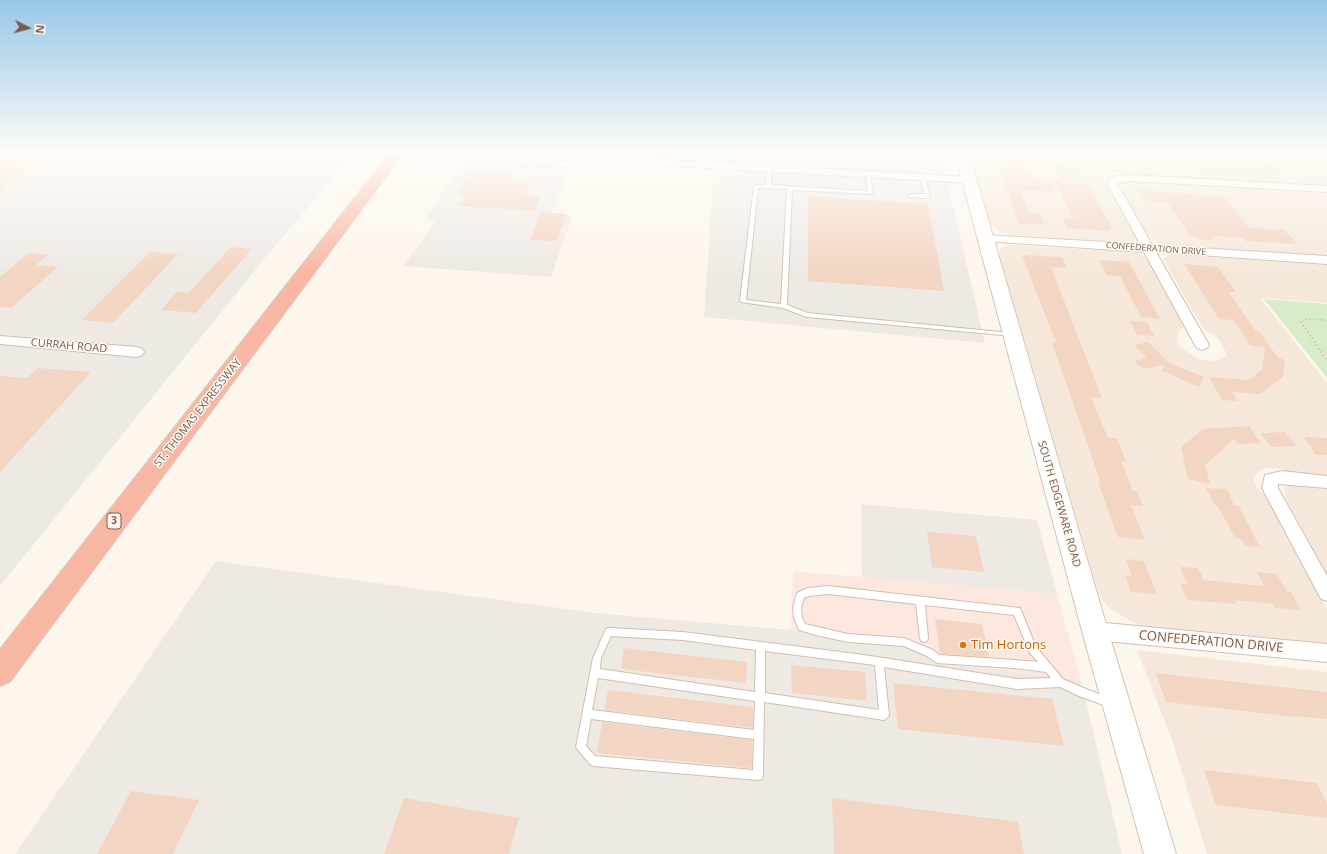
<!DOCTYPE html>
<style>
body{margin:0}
#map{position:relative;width:1327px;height:854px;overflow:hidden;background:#fdf6ec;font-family:"Open Sans",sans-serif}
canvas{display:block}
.north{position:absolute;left:8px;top:8px;width:40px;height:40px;-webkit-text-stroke:3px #fffaf3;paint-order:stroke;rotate:96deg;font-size:11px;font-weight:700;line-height:16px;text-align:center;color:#7a5c4d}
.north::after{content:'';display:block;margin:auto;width:14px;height:18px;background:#7a5c4d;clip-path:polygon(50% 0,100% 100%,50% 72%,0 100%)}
</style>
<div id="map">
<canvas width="1327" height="854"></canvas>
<div class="north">N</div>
</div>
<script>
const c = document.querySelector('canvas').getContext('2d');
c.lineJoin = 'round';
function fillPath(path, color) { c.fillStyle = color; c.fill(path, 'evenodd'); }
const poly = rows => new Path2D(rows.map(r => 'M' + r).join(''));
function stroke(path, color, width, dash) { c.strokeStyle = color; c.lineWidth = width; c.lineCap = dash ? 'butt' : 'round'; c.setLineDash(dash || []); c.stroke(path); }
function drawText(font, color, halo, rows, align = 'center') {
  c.font = font + ' "Open Sans",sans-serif'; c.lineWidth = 3; c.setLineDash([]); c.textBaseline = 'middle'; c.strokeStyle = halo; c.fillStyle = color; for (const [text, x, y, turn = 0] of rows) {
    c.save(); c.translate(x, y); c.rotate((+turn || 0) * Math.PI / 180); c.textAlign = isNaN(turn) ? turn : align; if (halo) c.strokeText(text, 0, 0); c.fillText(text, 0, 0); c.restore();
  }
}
fillPath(poly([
 [969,154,1320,154,1327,160,1327,186,1127,175,1116,173,1106,174,1102,178,1136,238,1132,243,1010,235,1001,233,990,223],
 [1125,182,1327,193,1327,256,1164,245,1150,238,1120,186],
 [1011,245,1137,252,1149,260,1184,327,1179,331,1177,339,1180,347,1200,360,1216,361,1227,356,1223,346,1217,337,1205,330,1198,320,1163,259,1171,254,1327,265,1327,303,1260,298,1327,383,1327,477,1292,473,1278,468,1264,468,1253,477,1257,488,1269,499,1327,609,1327,643,1138,625,1110,609,1099,595,1000,257,1000,250,1003,247],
 [1294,485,1327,489,1327,576,1286,499,1284,488],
 [1137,650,1327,672,1327,854,1207,854,1171,737]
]), '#f5e8da');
fillPath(poly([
 [793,571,1057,594,1081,680,937,663,913,647,791,630]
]), '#fde8e0');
fillPath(poly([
 [0,154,354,154,269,253,0,586],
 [736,154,941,154,985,343,704,317,714,171,735,163],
 [464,159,572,166,551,214,573,215,551,277,403,266,435,222,425,219],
 [861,504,1037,520,1057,594,862,577],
 [216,561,595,613,791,630,913,647,937,663,1081,680,1122,854,15,854]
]), '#efe9e4');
fillPath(poly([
 [564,154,736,154,735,163],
 [1264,299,1327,304,1327,378]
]), '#d8ecc9');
fillPath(poly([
 [0,154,46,154,0,188],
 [774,154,829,154,830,161,803,164,774,162],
 [995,154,1023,156,1034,180,1063,181,1055,167,1074,154,1099,154,1084,165,1077,165,1079,169,1061,183,1087,184,1113,229,1109,229,1110,231,1067,228,1062,218,1073,218,1057,186,1051,191,1020,190,1030,214,1041,214,1045,225,1019,224],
 [1108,154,1161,154,1164,158,1199,159,1195,154,1240,156,1243,159,1268,160,1282,175,1116,165],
 [470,172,516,175,512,182,530,183,525,195,541,196,534,211,459,206,465,195,457,194],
 [1138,190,1225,197,1249,228,1285,230,1297,244,1245,241,1243,238,1211,236,1213,240,1198,239,1196,237,1190,236,1167,202,1145,201],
 [808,196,928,204,944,291,808,281],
 [541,212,567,214,556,241,530,240],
 [231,247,252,249,196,313,161,310,177,292,189,293],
 [150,252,178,254,113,323,82,320],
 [29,253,48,255,36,265,58,267,11,308,0,307,0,277],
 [1022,255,1062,257,1067,268,1051,267,1102,398,1091,397,1108,438,1117,438,1126,462,1121,461,1133,491,1137,491,1143,506,1131,505,1145,540,1118,537,1098,483,1101,483,1052,343,1056,343],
 [1099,260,1129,262,1160,319,1141,317,1120,276,1106,275],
 [1184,264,1218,267,1236,292,1229,292,1255,330,1259,331,1278,358,1285,360,1283,377,1259,394,1232,392,1237,401,1222,400,1209,377,1248,380,1262,370,1265,347,1250,346,1234,320,1219,319],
 [1130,321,1147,322,1154,336,1137,335],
 [1148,342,1169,363,1204,377,1199,387,1162,371,1165,365,1143,369,1134,361,1147,358,1134,345],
 [38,368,91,372,0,472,0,376,27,378],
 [1249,426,1261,443,1237,444,1234,439,1205,465,1210,484,1188,479,1181,447,1203,429],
 [1285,432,1297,446,1272,447,1260,433],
 [1304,437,1327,438,1327,455,1316,455],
 [1206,488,1227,489,1234,505,1238,505,1260,547,1245,546,1242,539,1235,538,1218,506,1215,505],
 [927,532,976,536,984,572,932,567],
 [1126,559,1144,561,1157,594,1131,592,1125,575,1132,576],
 [1180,567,1198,568,1204,580,1264,586,1257,572,1277,574,1287,592,1291,592,1301,610,1275,608,1273,604,1235,600,1237,604,1187,600,1180,583,1187,584],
 [935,619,982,624,989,657,940,654],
 [624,648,747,662,746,683,621,669],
 [791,665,865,672,867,701,792,693],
 [1156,673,1327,692,1327,719,1294,716,1295,717,1166,702],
 [893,683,1052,699,1064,746,898,729],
 [608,690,753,707,753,728,604,710],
 [602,722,752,740,752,768,597,753],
 [1204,770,1317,783,1327,804,1327,818,1216,805],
 [131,791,199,800,173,854,97,854],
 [404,798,519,818,509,854,384,854],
 [832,798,1018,822,1024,854,834,854]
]), '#f3d5c3');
const lane = poly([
 [767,168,771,169,771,185,868,191,866,174,868,173,870,174,873,193,871,194,792,190,787,305,808,313,1011,333,1014,335,1013,336,807,317,783,308,741,302,740,301,754,186,756,185,766,185,767,168],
 [758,188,787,189,781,304,746,300,758,188],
 [921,177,925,178,930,196,927,198,909,197,908,196,911,194,924,194,921,177],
 [828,586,1020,608,1036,647,1063,679,1081,687,1112,699,1114,702,1112,705,1109,707,1079,696,1060,687,1017,689,884,667,889,715,887,718,884,720,764,702,763,775,762,779,758,780,593,766,590,764,578,750,576,747,593,658,606,629,609,628,683,632,864,655,1017,679,1051,678,1046,672,1015,668,937,663,927,656,904,646,848,642,816,635,799,630,794,618,793,608,797,593,808,588,828,586],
 [828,594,916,604,920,638,921,641,924,642,927,641,928,638,925,605,1014,615,1030,653,1038,662,1015,660,939,655,933,650,904,638,848,634,805,624,802,618,801,608,804,598,809,596,828,594],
 [611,636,683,640,756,650,755,692,600,669,601,658,611,636],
 [765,651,875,665,879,710,765,693,765,651],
 [598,678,755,701,754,730,592,710,598,678],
 [591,719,754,739,753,770,595,756,586,746,591,719]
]);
const street = poly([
 [510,154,563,154,970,177,975,180,970,183,515,157,510,154],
 [1319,154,1327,154,1327,160,1323,159,1319,154],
 [1130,175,1327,186,1327,192,1130,181,1117,183,1152,245,1327,256,1327,264,1156,252,1209,345,1207,348,1202,350,1197,348,1195,345,1144,252,985,241,981,240,979,238,981,236,985,235,1140,244,1107,183,1109,177,1130,175],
 [0,336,137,347,142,349,144,352,142,355,137,357,0,344,0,336],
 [1282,471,1327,476,1327,488,1278,484,1278,488,1327,576,1327,601,1321,599,1262,488,1265,475,1282,471],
 [1095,622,1327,644,1327,662,1095,640,1088,637,1086,631,1088,625,1095,622]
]);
const secondary = poly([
 [955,154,969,154,1108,631,1176,854,1144,854,1082,631,955,154]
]);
const highway = poly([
 [389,154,403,154,10,682,0,686,0,649,389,154]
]);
stroke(lane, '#d1beb0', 2);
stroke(street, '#d1beb0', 2);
stroke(secondary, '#d6c0b0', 2);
stroke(highway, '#dad1cd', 2);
stroke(poly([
 [1303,326,1301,322,1306,319,1327,320]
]), '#d9b8a5', 2, [1, 2.5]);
stroke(poly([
 [1303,325,1327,361]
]), '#d9b8a5', 2.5, [1, 3]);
fillPath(lane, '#fff');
fillPath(street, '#fff');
fillPath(secondary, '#fff');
fillPath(highway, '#f7b7a3');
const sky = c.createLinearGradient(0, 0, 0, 273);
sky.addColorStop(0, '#97c7e8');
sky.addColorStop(0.56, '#fefbf6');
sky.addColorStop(1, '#fefbf600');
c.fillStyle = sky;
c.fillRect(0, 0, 1327, 273);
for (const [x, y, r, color] of [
 [963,645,4,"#e8710a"]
]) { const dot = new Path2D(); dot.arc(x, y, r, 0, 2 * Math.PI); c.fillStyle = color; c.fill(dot); stroke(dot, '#fffaf3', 1.5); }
drawText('9px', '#7a5c4d', '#fffaf3', [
 ["CONFEDERATION DRIVE",1156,249,4]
]);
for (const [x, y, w] of [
 [114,521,14]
]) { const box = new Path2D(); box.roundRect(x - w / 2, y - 8, w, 16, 3); c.fillStyle = '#fffaf3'; c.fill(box); stroke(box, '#7a5c4d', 1); }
drawText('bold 10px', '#7a5c4d', null, [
 ["3",114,521]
]);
drawText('11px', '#7a5c4d', '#fffaf3', [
 ["CURRAH ROAD",69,346,5],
 ["ST. THOMAS EXPRESSWAY",198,413,-52],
 ["SOUTH EDGEWARE ROAD",1059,504,74]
]);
drawText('13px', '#7a5c4d', '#fffaf3', [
 ["CONFEDERATION DRIVE",1211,642,5]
]);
drawText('13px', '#c56008', '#fffaf3', [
 ["Tim Hortons",971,645]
], 'left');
</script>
